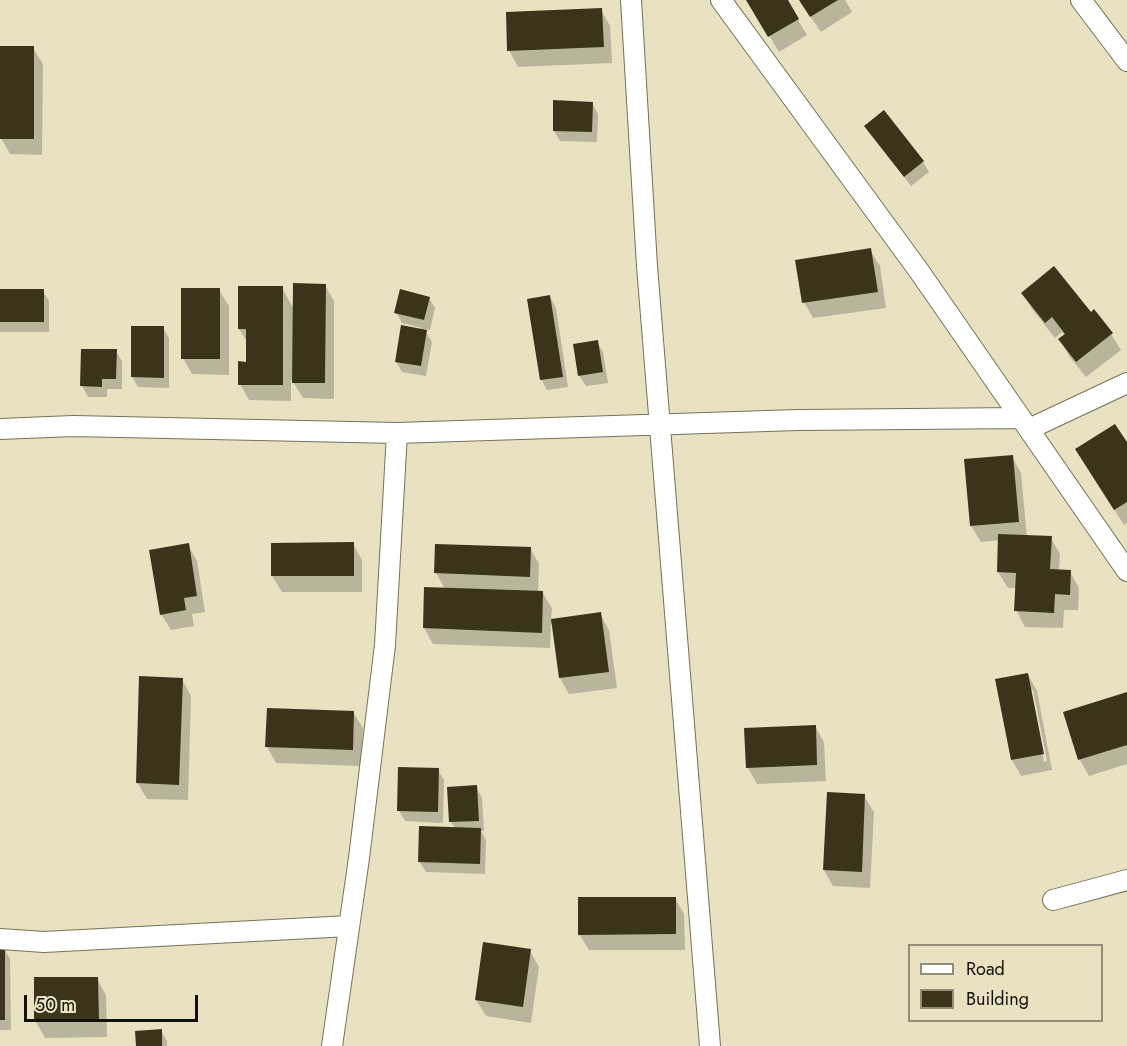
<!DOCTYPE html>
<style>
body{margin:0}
#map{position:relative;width:1127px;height:1046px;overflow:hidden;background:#e8e2c3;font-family:Jost,sans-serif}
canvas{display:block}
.legend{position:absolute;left:908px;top:944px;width:195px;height:78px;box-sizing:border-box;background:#e8e2c3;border:2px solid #938e77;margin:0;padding:8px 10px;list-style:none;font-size:18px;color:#131106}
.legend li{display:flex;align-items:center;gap:12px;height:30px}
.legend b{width:30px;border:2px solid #938e77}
.scale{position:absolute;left:24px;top:995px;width:174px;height:27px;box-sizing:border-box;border:3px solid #131106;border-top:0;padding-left:8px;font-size:18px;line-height:21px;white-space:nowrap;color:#131106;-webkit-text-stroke:4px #e8e2c3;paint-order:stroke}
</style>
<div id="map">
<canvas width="1127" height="1046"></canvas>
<ul class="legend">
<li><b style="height:8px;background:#fff"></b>Road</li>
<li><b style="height:16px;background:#39341a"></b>Building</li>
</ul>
<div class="scale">50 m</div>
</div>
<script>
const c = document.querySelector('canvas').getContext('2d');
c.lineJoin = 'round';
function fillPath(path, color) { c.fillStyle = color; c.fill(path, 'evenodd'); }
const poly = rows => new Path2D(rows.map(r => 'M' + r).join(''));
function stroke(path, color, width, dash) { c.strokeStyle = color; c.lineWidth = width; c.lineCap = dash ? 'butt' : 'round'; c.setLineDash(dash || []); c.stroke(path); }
fillPath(poly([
 [748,0,786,0,807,35,779,52],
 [799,0,845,0,852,12,821,32],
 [601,10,610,26,612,63,518,67,509,50],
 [33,48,43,64,42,155,10,154,1,138],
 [592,103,598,114,597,142,560,141,554,131],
 [866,127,923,162,929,172,911,186],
 [870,250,880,266,886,308,813,318,804,302],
 [325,285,334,301,334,399,303,398,291,379,291,401,249,400,240,384,248,363,248,343,239,329,282,288,294,309],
 [0,290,43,291,49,301,49,332,0,332],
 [219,290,229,306,229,375,192,374,183,358],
 [1023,293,1090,314,1093,311,1111,334,1121,350,1086,377,1069,356,1060,340,1065,336,1062,332,1055,338,1032,309],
 [550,297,556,308,568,387,547,390,541,379],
 [429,298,435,308,430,330,424,329,432,342,426,376,402,372,396,361,422,328,402,323,396,312],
 [163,328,169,338,169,388,138,387,132,377],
 [597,342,603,352,608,383,586,386,579,375],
 [116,351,122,361,122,389,107,389,107,397,88,397,82,386],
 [1127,445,1127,523,1124,525,1086,465],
 [1012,457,1021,473,1027,537,1051,538,1060,554,1059,571,1070,572,1079,588,1078,610,1064,610,1063,628,1025,627,1016,610,1017,588,1008,588,998,572,1000,540,981,542,971,526],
 [353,544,362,560,362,592,282,592,272,576],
 [188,545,197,561,205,612,192,614,194,626,171,630,161,614],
 [530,548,539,564,538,592,542,592,552,608,551,620,600,614,609,630,617,688,569,694,560,678,553,624,551,624,550,648,433,644,424,628,425,588,445,589,436,573],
 [1028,675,1037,691,1052,770,1021,776,1012,760],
 [1030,690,1033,690,1047,761,1044,762],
 [182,679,191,696,188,800,147,799,137,782],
 [1127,694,1127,764,1089,776,1080,760,1064,713],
 [353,712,363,728,361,766,276,763,267,747],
 [815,726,824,742,826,781,757,784,748,768,746,729],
 [438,770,444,780,443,823,405,821,399,811],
 [476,787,482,798,484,831,481,831,486,840,485,874,426,872,419,861,455,828,451,822],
 [864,796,874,812,870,888,833,886,824,870],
 [675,898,684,914,685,950,589,950,579,934],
 [0,948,4,948,10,959,11,1030,0,1030],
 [530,951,539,967,531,1023,486,1016,476,1000],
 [97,979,106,995,107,1037,45,1038,36,1022],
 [161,1031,167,1041,167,1046,138,1046]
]), '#0003');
fillPath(poly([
 [746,0,788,0,799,19,768,37],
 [799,0,838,0,810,17],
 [602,8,604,47,507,51,506,12],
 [0,46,34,46,34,139,0,139],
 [553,100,593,102,592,132,553,131],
 [884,110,924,161,904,177,864,126],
 [871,248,878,292,802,303,795,260],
 [1054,266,1091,312,1094,309,1113,333,1076,362,1058,339,1065,334,1052,317,1045,323,1021,293],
 [293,283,326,284,325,383,292,383],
 [238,286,283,286,283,385,238,385,238,361,246,362,246,329,238,329],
 [181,288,220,288,220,359,181,359],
 [0,289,44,289,44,322,0,322],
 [400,289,430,297,424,320,394,313],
 [550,295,563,377,540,380,527,299],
 [401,325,427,330,421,366,395,362],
 [131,326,164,326,164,378,131,377],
 [598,340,603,372,578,376,573,344],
 [81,349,117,349,116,379,102,379,102,387,80,386],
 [1115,424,1127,442,1127,502,1114,510,1075,449],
 [1013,455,1019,522,970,526,964,459],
 [998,534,1052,536,1050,569,1071,570,1070,595,1055,594,1054,613,1014,611,1016,573,997,572],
 [354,542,354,576,271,576,271,543],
 [189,543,197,596,184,598,186,610,160,615,149,550],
 [435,544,531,547,530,577,434,573],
 [424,587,543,591,542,633,423,628],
 [601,612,609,672,559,678,551,619],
 [1028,673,1044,754,1011,760,995,679],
 [139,676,183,678,179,785,136,783],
 [1127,692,1127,745,1078,760,1063,712],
 [267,708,354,711,353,750,265,747],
 [816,725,817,765,746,768,744,728],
 [398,767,439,768,438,812,397,811],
 [477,785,479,821,449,822,447,787],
 [827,792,865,794,862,872,823,870],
 [419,826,481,828,480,864,418,862],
 [578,897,676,897,676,934,578,935],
 [483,942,531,949,523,1007,475,1000],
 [0,947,5,947,5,1020,0,1020],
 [34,977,98,977,99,1021,34,1022],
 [162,1029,162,1046,136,1046,135,1031]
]), '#39341a');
const street = poly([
 [631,0,647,266,710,1046],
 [721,0,919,271,1127,571],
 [1081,0,1127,61],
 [0,429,73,426,397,433,798,420,1021,418],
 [1029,429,1127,383],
 [1053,900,1127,880],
 [0,939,44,942,349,926],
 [332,1046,359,858,385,645,397,433]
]);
stroke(street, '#777256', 22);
stroke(street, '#fff', 20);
</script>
